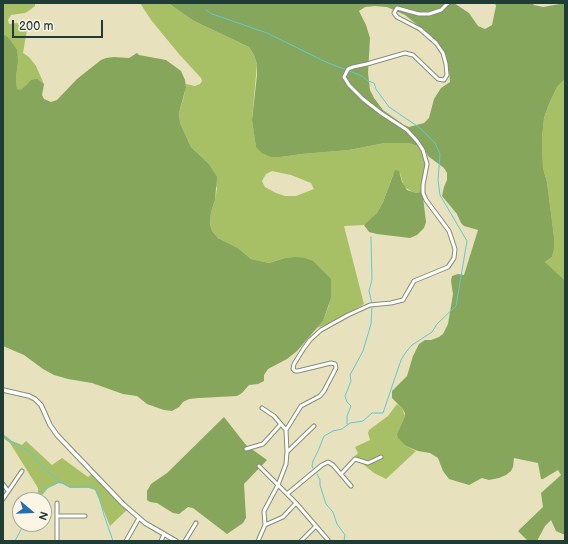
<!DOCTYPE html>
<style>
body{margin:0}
#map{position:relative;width:568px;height:544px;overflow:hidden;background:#e7e1bd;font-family:"Balsamiq Sans",sans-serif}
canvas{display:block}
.frame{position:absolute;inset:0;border:4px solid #1f3d34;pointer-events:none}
.north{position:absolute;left:12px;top:492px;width:40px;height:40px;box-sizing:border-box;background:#fcf5e5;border:1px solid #a4ab9e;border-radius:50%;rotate:109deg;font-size:11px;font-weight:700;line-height:16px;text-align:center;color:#1f3d34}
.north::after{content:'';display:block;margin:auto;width:14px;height:18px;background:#1f6fb2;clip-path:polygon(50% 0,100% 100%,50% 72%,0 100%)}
.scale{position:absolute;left:12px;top:20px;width:91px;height:18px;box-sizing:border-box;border:2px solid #1f3d34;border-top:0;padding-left:5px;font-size:12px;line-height:14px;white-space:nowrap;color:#1f3d34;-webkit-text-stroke:3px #fcf5e5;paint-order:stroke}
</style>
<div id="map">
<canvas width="568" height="544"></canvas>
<div class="frame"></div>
<div class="north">N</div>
<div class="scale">200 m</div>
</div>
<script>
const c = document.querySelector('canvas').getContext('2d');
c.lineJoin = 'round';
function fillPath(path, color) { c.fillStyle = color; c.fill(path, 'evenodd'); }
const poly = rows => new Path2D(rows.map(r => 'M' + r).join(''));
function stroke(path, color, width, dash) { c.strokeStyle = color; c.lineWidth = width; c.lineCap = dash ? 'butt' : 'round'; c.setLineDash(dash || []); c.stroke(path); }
fillPath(poly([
 [3,3,35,3,35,6,30,10,25,13,11,15,8,20,9,24,25,22,28,24,23,53,29,57,36,66,44,84,40,81,28,83,21,91,17,89,16,78,18,62,8,37,3,34],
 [140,3,168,3,194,21,249,47,254,55,257,64,252,119,256,147,280,157,302,154,349,150,385,143,408,143,418,146,425,150,427,171,426,179,422,189,418,193,413,192,404,187,400,173,393,175,383,202,377,213,371,220,364,225,344,226,364,304,331,323,317,328,323,321,329,305,331,283,294,257,285,258,269,263,251,259,238,248,218,238,212,231,210,224,211,212,215,200,217,188,208,163,191,147,180,123,179,113,184,96,186,84,195,86,200,84,202,81,201,78,179,54,151,20],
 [272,171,291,175,311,183,314,189,296,196,285,196,276,193,265,187,262,181,266,174],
 [565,79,565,279,564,281,545,262,552,257,554,237,547,182,543,168,542,138,544,118,549,104,557,87],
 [397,404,402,408,405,416,397,434,406,446,416,451,386,479,374,473,354,457,358,453,355,447,370,440,368,433,369,430,388,416],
 [3,434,12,441,22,445,26,441,52,465,62,458,88,477,93,473,128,509,110,526,95,490,89,488,70,488,63,484,58,483,48,488,38,500,34,500,38,492,38,488,10,443,3,438]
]), '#a7c066');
fillPath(poly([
 [168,3,454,3,469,13,478,26,485,29,492,25,496,6,495,3,532,3,534,5,543,7,565,3,565,79,557,87,549,104,544,118,542,138,543,168,547,182,554,237,554,248,552,257,545,262,564,280,565,279,565,535,556,531,551,520,545,526,537,541,528,541,518,531,543,507,541,493,561,475,558,470,543,479,541,479,538,463,514,458,513,467,511,471,506,475,499,478,489,480,482,478,469,485,449,479,443,471,438,458,430,453,418,451,406,446,398,438,397,434,405,416,405,413,402,408,392,398,392,391,407,376,413,356,419,344,425,340,431,340,439,337,443,334,448,324,453,294,451,281,452,276,458,274,464,275,478,230,464,226,461,223,457,214,442,196,444,187,447,180,447,173,444,168,428,156,425,150,418,146,408,143,385,143,349,150,302,154,280,157,271,157,262,153,256,147,252,120,257,75,257,64,254,55,249,47,194,21],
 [375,6,387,7,405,15,420,27,434,40,449,70,450,82,441,88,434,99,429,118,424,123,409,127,404,125,383,110,374,98,370,90,368,73,370,38,366,25,359,11,365,7],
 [3,34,8,37,17,50,18,62,16,78,17,89,21,90,31,80,37,79,40,81,44,84,42,95,44,99,51,102,57,100,77,79,101,60,106,58,114,57,129,58,137,53,139,55,166,60,181,71,185,80,186,87,179,113,180,123,191,147,208,163,217,177,215,200,211,212,210,224,212,231,218,238,238,248,251,259,269,263,285,258,294,257,305,258,313,261,331,279,331,298,323,321,297,351,287,359,268,369,264,375,264,381,258,384,249,385,242,393,237,396,199,398,189,399,183,402,179,407,172,411,164,410,147,404,137,396,123,394,92,383,68,379,54,375,43,369,24,355,3,346],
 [395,170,399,171,402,182,407,190,413,192,418,193,422,189,426,222,424,228,417,235,410,238,377,234,369,232,364,225,377,213,383,202],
 [224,417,246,445,267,460,244,484,246,518,243,523,227,534,193,508,188,507,179,514,173,513,157,503,150,502,147,500,147,491,151,484,167,473]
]), '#85a65b');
stroke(poly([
 [206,10,212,14,267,33,326,62,362,76,368,81,374,83,376,89,389,107,420,128,435,143,440,154,438,180,440,195,467,241,456,306,437,324,432,332,412,345,406,352,401,360,383,413,372,413,363,421,350,423,342,429,333,431,324,436,318,451,313,461,312,466,313,468],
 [371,237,372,280,369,291,372,304],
 [347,424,347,416,351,406,347,402,345,396,351,381,350,375,363,351,371,324,372,307],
 [3,435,12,442,30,452,43,467,60,482,70,487,88,486,95,489,98,493,104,515,113,541],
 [317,474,320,480,320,485,326,504,333,512,337,524,345,535,344,541],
 [36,500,43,490,60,482],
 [15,541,24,524]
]), '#5dc9d6', 1);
const minor = poly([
 [262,408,274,416,286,430],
 [246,449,263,444,281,424],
 [287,452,314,426],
 [259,466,296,503,328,540],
 [341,474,355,459,368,463,381,457],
 [3,484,8,491],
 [287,494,322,465,328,462,333,465,351,486],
 [3,499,22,471],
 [57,516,85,516],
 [265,525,283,517,296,503],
 [57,541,57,503],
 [126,541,139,518],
 [161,541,164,534],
 [185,541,196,523],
 [258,541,265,525,264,511,278,485,286,464,287,452,286,430,301,406,320,396,324,391,336,368,335,364,331,363,298,371,295,371,293,369,294,364,304,348,310,340,321,330,348,315,370,305,391,303,403,300,414,281,448,267,454,258,455,249,449,231,426,200,423,193,423,185,427,164,423,150,417,141,407,130,381,113,363,99,349,85,344,77,348,69,353,67,367,64,405,53,413,55,438,79,444,80,447,75,446,64,443,53,436,43,420,29,397,17,394,13,397,8,419,14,429,14,441,10,448,3],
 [301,541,316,526]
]);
const tertiary = poly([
 [3,390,29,396,35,399,41,405,50,425,57,435,123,504,145,523,176,541]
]);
stroke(minor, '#838f78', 5);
stroke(tertiary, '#838f78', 5.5);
stroke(minor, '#fff', 3);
stroke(tertiary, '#fff', 3.5);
</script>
